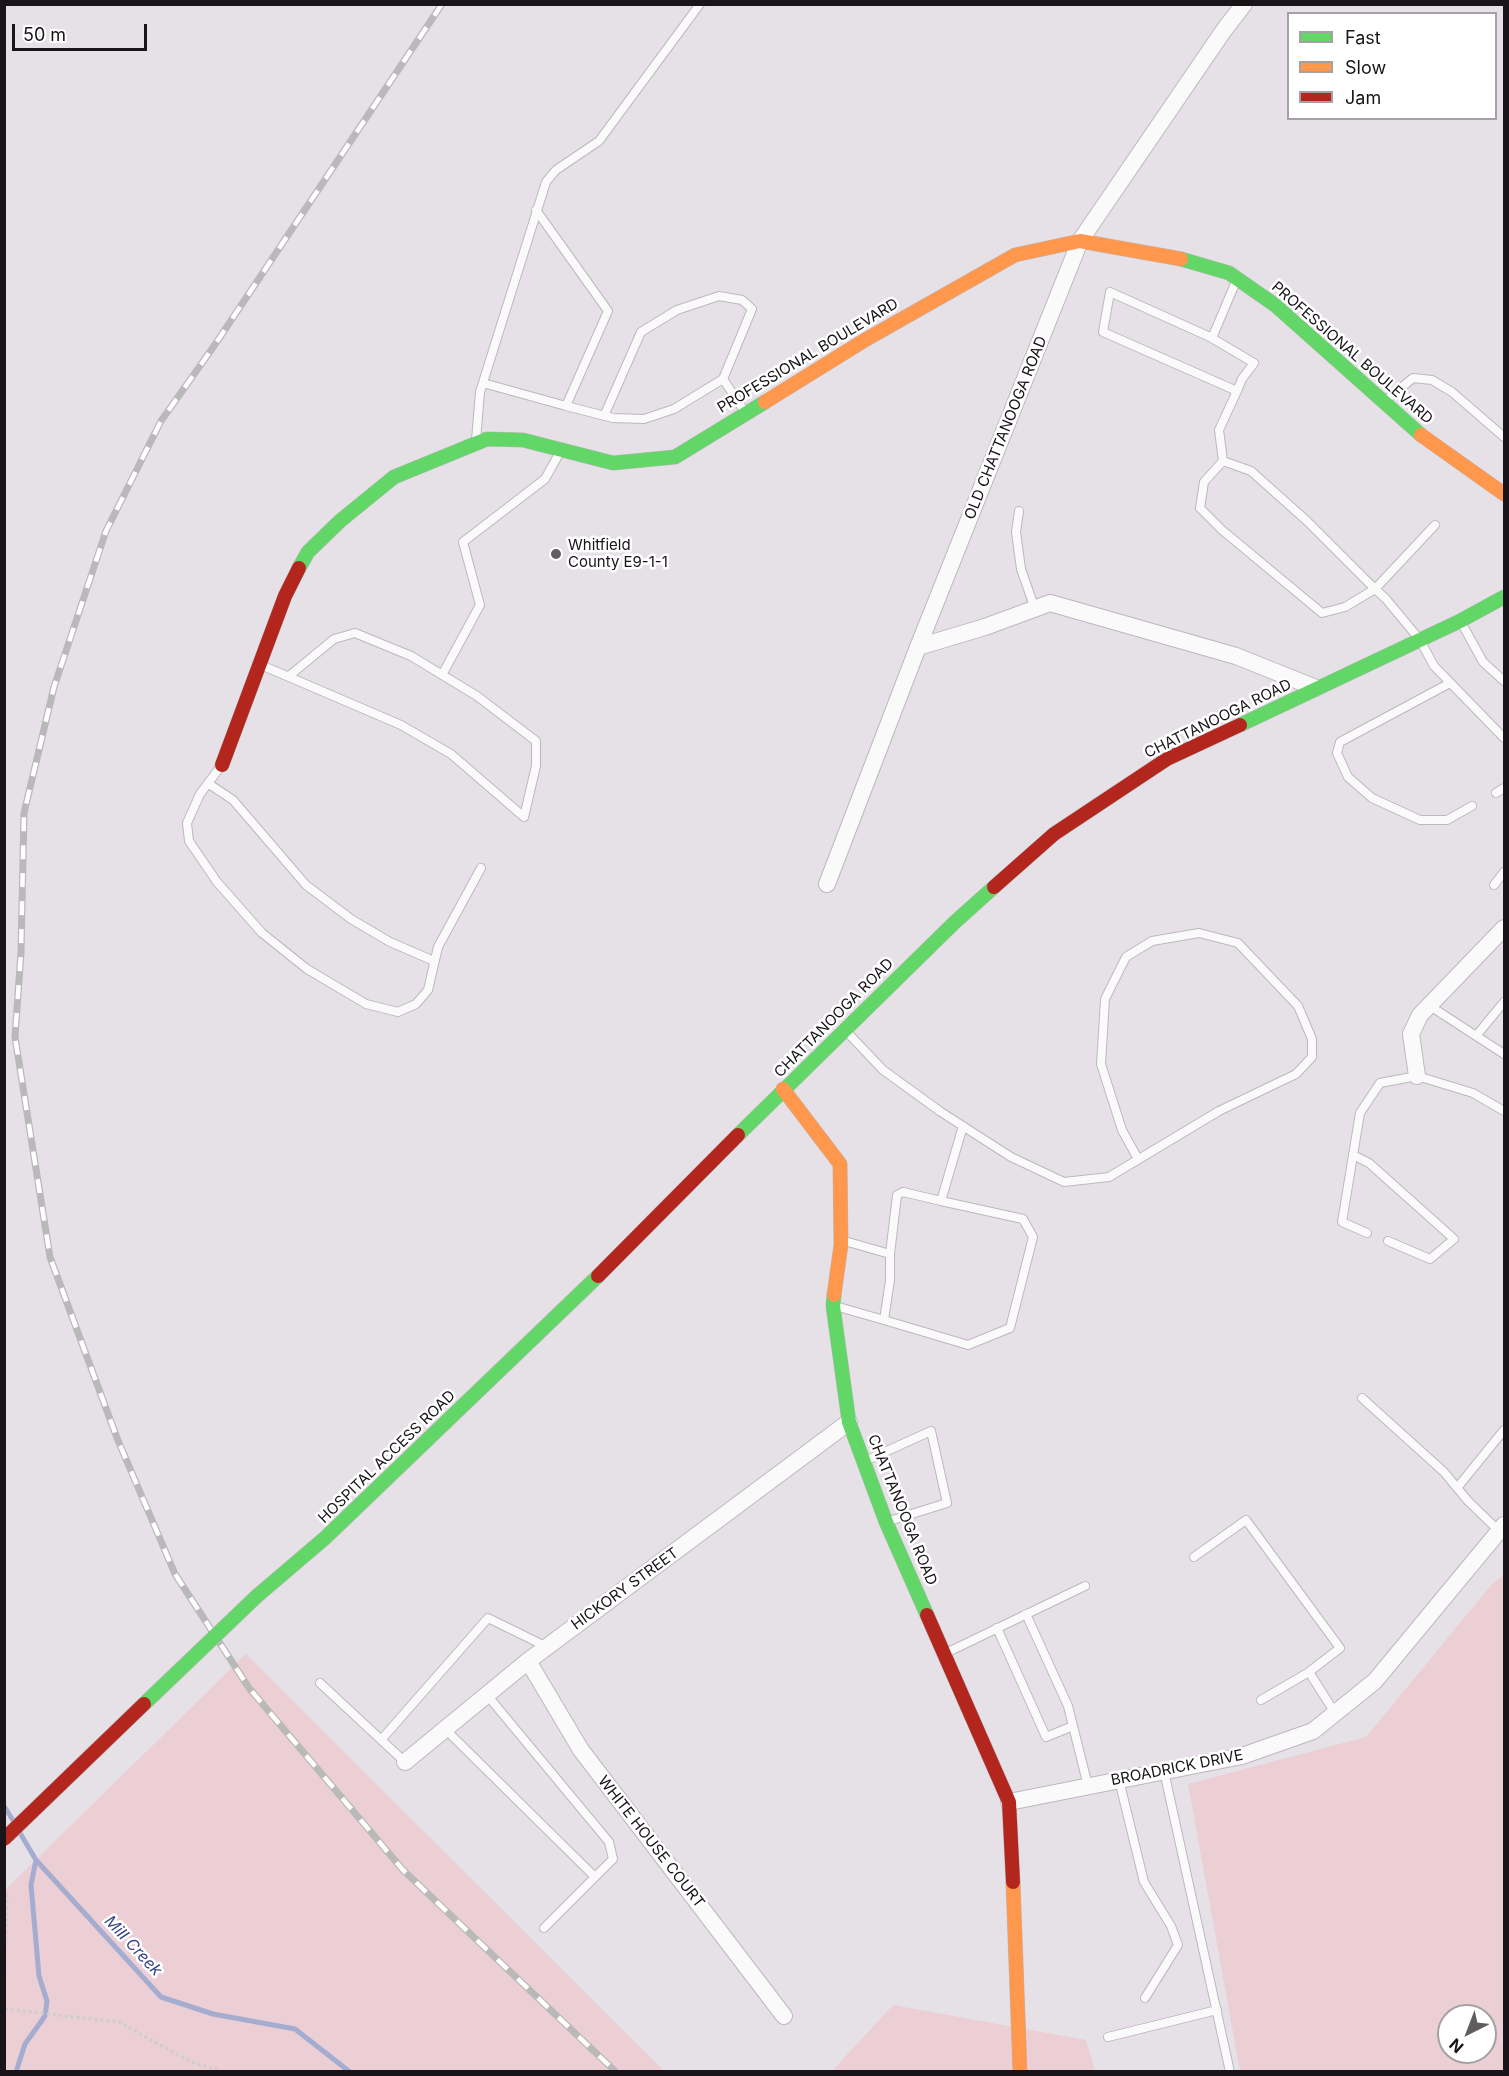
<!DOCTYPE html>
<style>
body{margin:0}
#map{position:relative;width:1509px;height:2076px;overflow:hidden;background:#e6e1e7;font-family:Inter,sans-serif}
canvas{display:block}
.frame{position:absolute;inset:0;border:6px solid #181418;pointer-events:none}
.legend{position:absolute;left:1287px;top:12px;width:210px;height:108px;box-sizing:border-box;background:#fff;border:2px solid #a3a1a3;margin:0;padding:8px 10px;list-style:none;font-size:18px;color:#181418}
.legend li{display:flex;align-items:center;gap:12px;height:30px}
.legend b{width:30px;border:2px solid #a3a1a3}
.north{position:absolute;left:1437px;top:2004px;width:60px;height:60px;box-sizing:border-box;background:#fff;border:2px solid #a3a1a3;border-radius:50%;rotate:222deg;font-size:16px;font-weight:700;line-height:24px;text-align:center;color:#181418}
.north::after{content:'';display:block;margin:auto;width:21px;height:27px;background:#605c60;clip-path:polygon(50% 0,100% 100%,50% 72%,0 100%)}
.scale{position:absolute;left:12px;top:24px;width:135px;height:27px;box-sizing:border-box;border:3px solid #181418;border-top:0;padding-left:8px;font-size:18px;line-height:21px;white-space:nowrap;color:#181418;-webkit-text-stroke:4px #fff;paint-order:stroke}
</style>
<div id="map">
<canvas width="1509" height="2076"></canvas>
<div class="frame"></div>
<ul class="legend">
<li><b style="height:8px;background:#63d668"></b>Fast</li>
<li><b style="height:8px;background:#ff974d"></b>Slow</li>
<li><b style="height:8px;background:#b3261e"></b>Jam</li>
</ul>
<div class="north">N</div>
<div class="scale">50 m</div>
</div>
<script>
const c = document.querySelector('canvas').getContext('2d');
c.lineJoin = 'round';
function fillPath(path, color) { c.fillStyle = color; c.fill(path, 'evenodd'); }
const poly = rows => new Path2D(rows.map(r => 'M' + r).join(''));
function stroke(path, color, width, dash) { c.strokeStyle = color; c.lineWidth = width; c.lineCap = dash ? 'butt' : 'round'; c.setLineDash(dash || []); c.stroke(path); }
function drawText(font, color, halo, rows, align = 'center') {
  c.font = font + ' Inter,sans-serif'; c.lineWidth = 5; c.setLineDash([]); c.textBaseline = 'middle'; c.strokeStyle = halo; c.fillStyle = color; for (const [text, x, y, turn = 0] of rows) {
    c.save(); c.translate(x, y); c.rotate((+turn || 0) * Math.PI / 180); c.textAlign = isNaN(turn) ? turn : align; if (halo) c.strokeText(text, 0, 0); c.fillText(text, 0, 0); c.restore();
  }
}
fillPath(poly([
 [1504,1575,1504,2071,1240,2071,1188,1784,1366,1737,1492,1584],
 [1449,2016,1485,2016,1485,2052,1449,2052],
 [246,1654,664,2071,5,2071,5,1890],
 [893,2005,1086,2040,1095,2071,831,2072]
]), '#ecced5');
stroke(poly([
 [4,1806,14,1822],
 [20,1833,36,1860,161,1997,213,2014,295,2029,350,2072],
 [16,2072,25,2044,45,2016,47,2001,39,1976,31,1885,36,1860]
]), '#a4acd0', 5);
const lane = poly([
 [1212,338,1237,279],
 [483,383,566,406,608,311,536,210],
 [1386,400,1413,378,1432,380,1452,392,1504,437],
 [566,406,613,418,644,419,674,409,723,379,745,412],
 [604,416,641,332,677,310,719,296,742,300,752,309,723,379],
 [476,440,480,392,546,182,556,170,599,141,700,4],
 [1223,461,1219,430,1237,391,1242,379,1254,363,1210,337,1110,292,1103,332,1237,391],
 [1019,511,1016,532,1021,569,1035,609],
 [1435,525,1375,589,1345,607,1322,613,1222,530,1200,508,1204,482,1223,461,1251,471,1307,521,1375,589,1386,599,1420,640,1434,666,1504,738],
 [1461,622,1483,662,1504,681],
 [261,665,401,725,451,754,524,817,536,766,536,741,477,696,411,656,355,633,334,639,289,676],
 [442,675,480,605,463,542,545,479,560,452],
 [1450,683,1340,742,1337,753,1348,777,1372,798,1420,820,1447,820,1472,806],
 [221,766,200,794,187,823,189,841,217,882,262,933,307,969,366,1004,398,1012,416,1004,428,990,438,947,481,868],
 [209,784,233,800,306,885,351,919,390,942,434,961],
 [1496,793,1504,788],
 [1494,885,1504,872],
 [1430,1006,1504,1054],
 [845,1030,883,1070,941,1112,1011,1157,1064,1182,1109,1177,1219,1111,1296,1074,1312,1057,1312,1039,1298,1006,1238,943,1199,933,1152,941,1126,957,1105,999,1101,1064,1122,1130,1138,1159],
 [1476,1036,1504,1002],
 [1353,1155,1369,1163,1454,1239,1430,1259,1388,1241],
 [941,1201,1023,1219,1033,1237,1010,1328,968,1345,884,1320,890,1280,890,1254,897,1195,903,1192,941,1201,963,1126],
 [1367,1233,1342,1222,1360,1113,1380,1083,1417,1076,1473,1093,1504,1111],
 [841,1240,890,1254],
 [835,1306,884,1320],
 [1362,1398,1444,1472,1468,1501,1499,1531],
 [865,1461,931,1431,947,1503,886,1522],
 [1457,1488,1504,1430],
 [1194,1557,1246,1520,1340,1648,1309,1672,1335,1713],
 [1026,1614,1068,1706,1088,1786],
 [997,1628,1046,1737,1073,1726],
 [944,1654,1085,1586],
 [320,1683,405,1762],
 [487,1695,609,1842,613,1859,544,1928],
 [1261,1700,1309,1672],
 [445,1729,595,1877],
 [381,1740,488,1618,547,1647],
 [1164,1771,1230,2072],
 [1119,1780,1144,1882,1171,1926,1178,1945,1145,1998],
 [1108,2037,1217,2010]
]);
const street = poly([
 [918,647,985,627,1050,603,1236,656,1316,688],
 [827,884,918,647,1080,241,1224,30,1244,4],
 [1417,1076,1411,1034,1420,1015,1504,928],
 [528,1661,581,1750,784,2016],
 [405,1762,528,1661,849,1422],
 [1009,1802,1242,1756,1313,1731,1375,1681,1504,1525]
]);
const fast = poly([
 [1181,259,1229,273,1275,305,1421,435],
 [299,568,308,552,340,521,394,477,487,439,523,440,613,463,675,457,765,402],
 [1240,725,1460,621,1504,597],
 [738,1135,955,922,994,887],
 [834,1295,833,1306,849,1422,886,1522,927,1615],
 [257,1596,325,1538,598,1276]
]);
const slow = poly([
 [765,402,865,340,1015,255,1080,241,1181,259],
 [1421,435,1504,494],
 [783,1089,840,1164,841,1245,834,1295],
 [1013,1882,1020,2072]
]);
const jam = poly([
 [222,765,285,596,299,568],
 [994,887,1054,834,1167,759,1240,725],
 [598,1276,738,1135],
 [927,1615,1009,1802,1013,1882]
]);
stroke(lane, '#bcb8bd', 10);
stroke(street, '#bcb8bd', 18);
stroke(fast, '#bcb8bd', 15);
stroke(slow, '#bcb8bd', 15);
stroke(jam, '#bcb8bd', 15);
stroke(poly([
 [4,1889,7,1896,4,2009],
 [5,2009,119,2022,191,2062,225,2072]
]), '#cecdce', 3, [3, 3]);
stroke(lane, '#fbfafb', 8);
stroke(street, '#fbfafb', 16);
stroke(fast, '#63d668', 14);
stroke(slow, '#ff974d', 14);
stroke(jam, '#b3261e', 14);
const rail = poly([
 [442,4,214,346,161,421,106,531,54,687,24,813,21,952,15,1037,50,1257,117,1438,175,1574,249,1688,403,1870,616,2072]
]);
stroke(rail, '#bab9ba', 7);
stroke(rail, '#fff', 4.5, [14]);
const fastBridge = poly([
 [144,1704,257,1596]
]);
const jamBridge = poly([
 [4,1839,144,1704]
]);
stroke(fastBridge, '#bcb8bd', 15, []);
stroke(jamBridge, '#bcb8bd', 15, []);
stroke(fastBridge, '#63d668', 14);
stroke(jamBridge, '#b3261e', 14);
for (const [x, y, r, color] of [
 [556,554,6,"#605c60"]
]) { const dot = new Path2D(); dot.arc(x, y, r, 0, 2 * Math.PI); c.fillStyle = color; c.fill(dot); stroke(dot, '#fff', 2); }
drawText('15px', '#181418', '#fff', [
 ["PROFESSIONAL BOULEVARD",1352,353,41],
 ["PROFESSIONAL BOULEVARD",808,356,-31],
 ["OLD CHATTANOOGA ROAD",1006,428,-68],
 ["CHATTANOOGA ROAD",1218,719,-26],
 ["CHATTANOOGA ROAD",834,1018,-45],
 ["HOSPITAL ACCESS ROAD",387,1457,-44],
 ["CHATTANOOGA ROAD",902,1510,68],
 ["HICKORY STREET",625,1589,-36],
 ["BROADRICK DRIVE",1177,1768,-11],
 ["WHITE HOUSE COURT",651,1842,52]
]);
drawText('15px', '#181418', '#fff', [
 ["Whitfield",568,545],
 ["County E9-1-1",568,562]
], 'left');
drawText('italic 16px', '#3b4886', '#fff', [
 ["Mill Creek",133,1946,47]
]);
</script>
